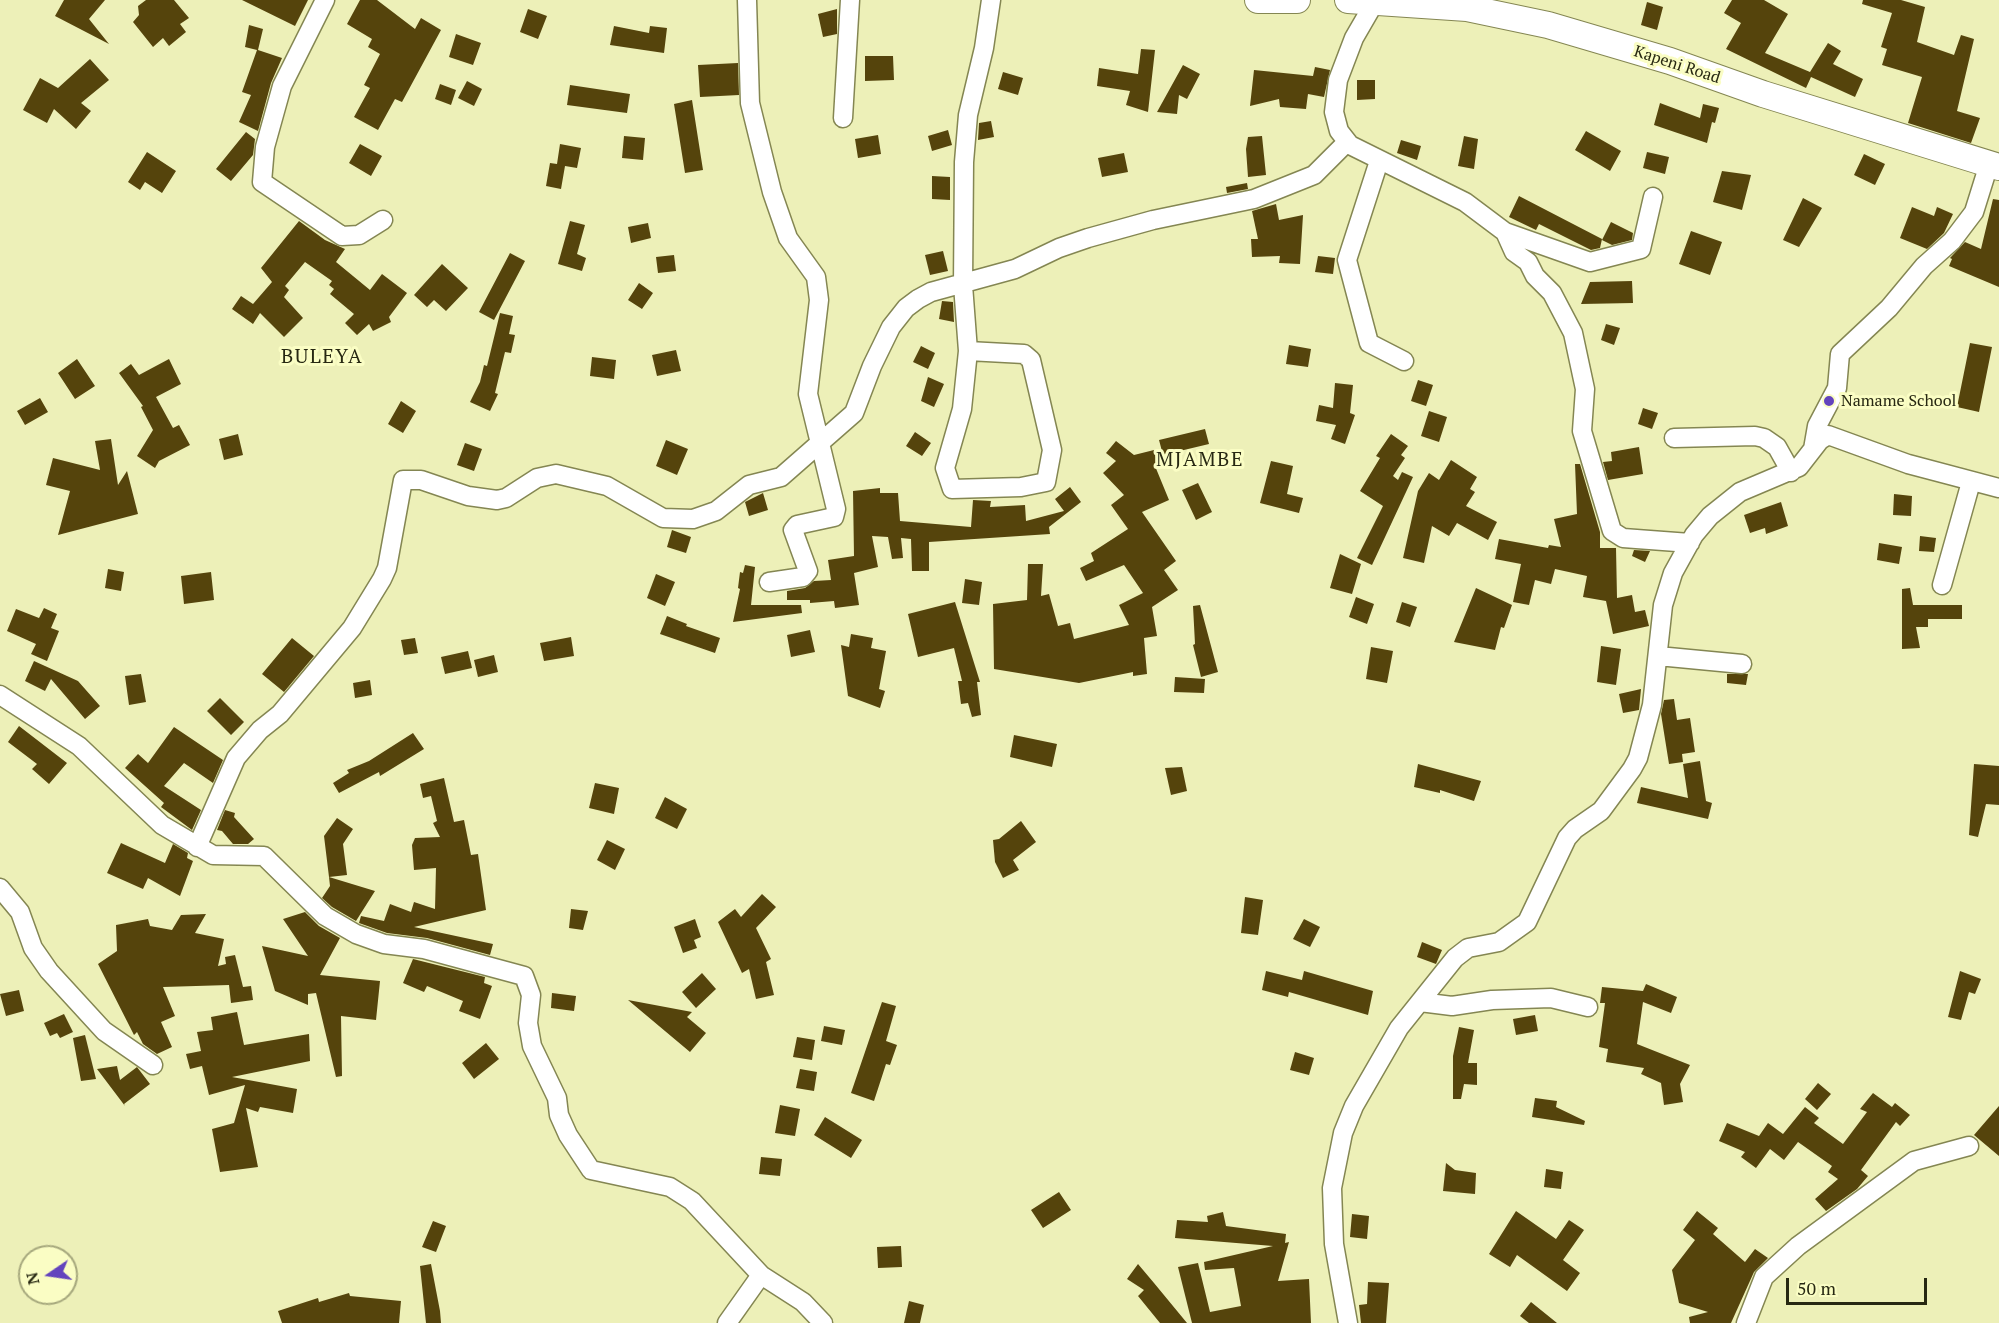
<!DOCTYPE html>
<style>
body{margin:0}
#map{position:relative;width:1999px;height:1323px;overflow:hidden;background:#edf0b8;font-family:"PT Serif",serif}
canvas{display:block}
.north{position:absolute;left:18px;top:1245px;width:60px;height:60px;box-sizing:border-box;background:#fafdc4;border:2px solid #a6a87d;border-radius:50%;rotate:257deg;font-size:16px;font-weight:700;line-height:24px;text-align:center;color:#272812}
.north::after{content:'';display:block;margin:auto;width:21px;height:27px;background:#6344bd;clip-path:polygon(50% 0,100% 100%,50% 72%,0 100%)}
.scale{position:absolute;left:1786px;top:1278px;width:141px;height:27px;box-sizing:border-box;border:3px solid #272812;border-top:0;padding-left:8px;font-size:18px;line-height:21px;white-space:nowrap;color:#272812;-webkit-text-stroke:4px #fafdc4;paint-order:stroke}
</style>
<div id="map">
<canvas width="1999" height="1323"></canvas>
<div class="north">N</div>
<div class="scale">50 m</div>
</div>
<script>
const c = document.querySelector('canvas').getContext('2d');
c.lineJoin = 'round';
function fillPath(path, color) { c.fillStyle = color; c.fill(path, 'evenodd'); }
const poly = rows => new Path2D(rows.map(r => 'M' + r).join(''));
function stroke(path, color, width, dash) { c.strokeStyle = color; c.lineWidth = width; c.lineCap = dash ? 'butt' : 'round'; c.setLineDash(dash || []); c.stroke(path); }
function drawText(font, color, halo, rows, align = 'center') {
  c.font = font + ' "PT Serif",serif'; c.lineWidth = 6; c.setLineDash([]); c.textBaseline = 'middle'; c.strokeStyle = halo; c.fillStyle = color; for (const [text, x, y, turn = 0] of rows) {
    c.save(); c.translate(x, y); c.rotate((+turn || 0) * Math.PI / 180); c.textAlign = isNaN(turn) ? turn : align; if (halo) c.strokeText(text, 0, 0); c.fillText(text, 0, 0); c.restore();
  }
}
fillPath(poly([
 [64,0,105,0,89,19,109,44,55,16],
 [146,0,174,0,189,18,180,24,186,32,169,46,163,38,153,47,133,22,139,15,138,6],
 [242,0,308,0,295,26],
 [360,0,377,0,415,29,421,18,441,30,402,102,395,99,378,130,354,117,370,88,364,85,380,54,368,47,372,39,347,24],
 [1732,0,1764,0,1788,14,1765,53,1810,72,1828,43,1841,51,1833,64,1863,79,1855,97,1811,77,1806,88,1726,49,1741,23,1724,13],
 [1863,0,1901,0,1925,7,1917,42,1954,55,1961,35,1974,39,1957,111,1980,118,1971,143,1908,123,1922,77,1882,65,1887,49,1881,47,1892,13,1862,4],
 [1647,2,1663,7,1657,30,1641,25],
 [528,9,547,16,538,39,520,32],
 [837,9,837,34,823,37,818,14],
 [249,25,263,29,258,50,282,58,271,83,258,131,239,122,251,95,242,92,257,50,245,47],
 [614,26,649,33,650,26,667,28,664,53,610,45],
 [456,34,481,43,473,65,449,57],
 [1141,49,1155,50,1148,112,1126,105,1130,91,1097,86,1099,68,1138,74],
 [865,56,893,56,894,80,865,81],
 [90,59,109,80,81,103,91,111,76,129,54,109,47,123,23,110,40,78,58,88],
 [738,63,739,95,700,97,698,65],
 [1183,65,1200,74,1187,99,1179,95,1177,114,1157,112],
 [1315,67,1330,70,1324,97,1308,94,1306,109,1280,107,1279,99,1250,106,1254,70,1313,76],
 [1003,72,1023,78,1018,95,998,89],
 [1357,80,1375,80,1375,99,1357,100],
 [467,81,482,89,474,106,458,98],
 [440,84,456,90,451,105,435,99],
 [570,85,630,94,627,113,567,105],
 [692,100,703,170,685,173,674,104],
 [1660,103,1700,118,1703,104,1719,108,1715,123,1709,121,1712,122,1707,143,1654,125],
 [991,121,994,137,978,140,979,123],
 [948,130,952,145,932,151,928,136],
 [1586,131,1621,151,1610,171,1575,150],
 [246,132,255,139,253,155,231,181,216,169],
 [878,135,881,154,858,158,855,139],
 [624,136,645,138,643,160,622,158],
 [1262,136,1266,175,1248,177,1246,149,1248,137],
 [1464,136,1478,139,1474,169,1458,166],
 [1401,140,1421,146,1417,160,1397,153],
 [360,144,382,156,371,176,349,163],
 [560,144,581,148,577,168,565,166,561,189,546,186,550,163,557,164],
 [147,152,176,171,162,193,145,182,140,190,128,182],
 [1647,152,1669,157,1665,174,1643,168],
 [1124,153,1128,172,1102,177,1098,158],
 [1864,154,1885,164,1875,185,1854,175],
 [1722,171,1751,175,1742,210,1713,202],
 [932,176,950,177,950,200,932,199],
 [1247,183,1248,189,1227,193,1226,187],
 [1519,196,1602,239,1600,248,1591,250,1539,224,1536,230,1509,217],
 [1803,198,1822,208,1799,247,1783,240],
 [1993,199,1999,200,1999,287,1949,266,1952,259,1950,258,1965,242,1981,249],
 [1276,204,1279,220,1303,215,1300,264,1279,263,1280,256,1252,257,1251,239,1258,239,1252,211],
 [1912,207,1934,216,1937,207,1953,214,1944,233,1927,249,1900,238],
 [299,221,325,240,345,249,336,262,370,290,382,274,407,293,389,317,391,322,373,331,369,324,357,335,345,323,354,314,330,294,334,289,329,285,332,281,305,262,285,286,289,290,284,297,303,318,284,337,260,313,253,324,232,309,241,296,253,304,272,282,261,268],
 [570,221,585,225,577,254,586,258,582,271,558,264],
 [1611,222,1633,233,1632,240,1612,245,1602,240],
 [648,223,651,238,631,243,628,227],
 [1691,231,1722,242,1710,275,1679,264],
 [943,251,948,271,930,275,925,255],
 [510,253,525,261,494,320,479,312],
 [674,255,676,271,658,273,656,257],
 [1318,256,1335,258,1333,274,1315,272],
 [442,264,468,288,446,311,434,300,427,307,414,295],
 [1632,281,1633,303,1581,304,1590,282],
 [639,283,653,293,642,309,628,300],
 [942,301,953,302,954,322,939,319],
 [500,313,513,316,509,334,515,335,511,353,505,352,495,393,498,394,490,411,470,402,480,382,484,365,487,366],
 [1606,324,1620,328,1614,345,1601,340],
 [1970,343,1992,347,1979,412,1957,407],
 [1289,345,1311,349,1308,367,1286,364],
 [921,346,935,353,928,369,913,362],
 [676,350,681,371,657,376,652,355],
 [592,357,616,360,614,379,590,376],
 [77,359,95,386,75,399,58,373],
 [169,359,181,384,156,397,173,428,179,425,190,445,159,461,155,468,137,456,153,430,141,407,143,406,119,373,131,364,139,375],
 [928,377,944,384,934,407,921,401],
 [1418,380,1433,385,1426,406,1411,401],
 [1335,383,1353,385,1350,413,1355,415,1345,444,1331,439,1336,425,1316,421,1319,405,1333,408],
 [40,398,48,412,25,425,17,411],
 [401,401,416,411,403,433,388,424],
 [1643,408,1658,413,1652,429,1638,424],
 [1429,411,1447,417,1439,442,1421,436],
 [1205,429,1209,444,1163,455,1159,440],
 [915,432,931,443,922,456,906,446],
 [238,434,243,455,224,460,219,439],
 [1391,434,1408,446,1401,455,1405,458,1393,476,1398,480,1402,472,1413,477,1372,565,1357,558,1383,506,1360,491,1380,458,1376,456],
 [111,439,118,485,127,471,138,514,58,535,70,491,46,485,53,458,100,470,95,441],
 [666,440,688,449,677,475,656,466],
 [1116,441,1134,455,1154,450,1158,465,1155,466,1169,500,1142,512,1176,561,1164,570,1178,590,1152,607,1157,636,1144,638,1147,674,1133,676,1133,672,1079,683,994,669,993,604,1027,600,1028,564,1043,564,1041,596,1049,594,1058,626,1070,623,1074,639,1129,625,1119,605,1143,593,1124,565,1086,581,1080,568,1094,561,1091,553,1128,529,1111,505,1124,495,1103,473,1116,461,1106,453],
 [465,443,482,449,474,471,457,465],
 [1639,447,1643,474,1608,480,1603,462,1612,461,1611,452],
 [1451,460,1477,477,1470,489,1475,492,1466,506,1497,522,1488,540,1457,523,1449,536,1432,526,1424,563,1403,558,1418,491,1429,473,1439,480],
 [1271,461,1293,466,1287,494,1303,498,1299,513,1260,503],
 [1575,464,1580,464,1600,532,1600,548,1616,548,1617,598,1632,595,1635,612,1645,610,1649,626,1613,634,1606,601,1583,597,1587,576,1555,569,1551,584,1535,580,1529,605,1513,602,1521,564,1495,559,1499,539,1548,548,1549,545,1561,547,1554,519,1577,514],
 [1198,483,1212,512,1196,520,1182,490],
 [1070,487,1081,502,1049,527,1050,534,929,542,929,571,912,571,911,539,901,538,903,558,892,559,888,537,872,536,878,567,854,573,859,605,835,608,834,601,810,603,810,600,787,600,787,591,805,588,814,581,831,580,828,560,854,556,853,491,880,488,880,493,898,493,900,521,971,527,973,500,991,501,990,507,1025,505,1026,521,1064,511,1055,499],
 [763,493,768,510,749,516,745,502],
 [1894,494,1912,496,1911,516,1893,515],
 [1781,502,1788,526,1766,534,1765,528,1750,533,1744,515],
 [672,530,691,537,686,553,667,547],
 [1920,536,1936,538,1934,552,1919,551],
 [1879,543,1902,547,1899,564,1877,560],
 [1634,550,1650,551,1645,562,1632,556],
 [1340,554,1361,564,1352,594,1330,588],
 [745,565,755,567,751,605,801,605,802,613,733,622,740,589,738,588,740,572,743,573],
 [108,569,124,572,121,591,105,588],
 [211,572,214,600,184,604,181,576],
 [656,574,675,582,665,606,647,598],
 [965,579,982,582,979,605,962,603],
 [1476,588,1512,605,1504,628,1501,627,1495,650,1454,642],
 [1910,588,1913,605,1962,605,1962,619,1928,619,1928,627,1916,627,1920,648,1902,649,1902,589],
 [1356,597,1374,604,1367,624,1349,617],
 [955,602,980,682,977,682,981,715,972,717,968,703,961,704,958,681,962,681,954,648,918,657,908,614],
 [1402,602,1417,607,1410,627,1396,622],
 [1200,605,1218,672,1201,677,1193,645,1195,644,1193,606],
 [44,608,57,614,51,628,59,631,47,661,31,654,36,644,7,631,16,609,39,618],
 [667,616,687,624,686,626,720,638,715,653,660,634],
 [810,630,815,652,791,657,787,635],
 [851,634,873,638,871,648,886,651,879,689,885,691,880,708,848,696,841,645,849,647],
 [571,637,574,656,544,661,540,643],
 [292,638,314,656,284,692,262,674],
 [415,638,418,653,404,655,401,640],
 [1601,646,1621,649,1616,685,1597,682],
 [1371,647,1393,651,1387,683,1366,679],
 [468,651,472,668,445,674,441,657],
 [494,655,498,672,478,677,474,660],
 [34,661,78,681,100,706,85,719,51,679,45,691,25,681],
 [141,674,146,702,129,705,125,676],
 [1727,674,1748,674,1746,685,1727,683],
 [1175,677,1205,679,1204,693,1174,692],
 [370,680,372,695,355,698,353,683],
 [1641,689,1639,710,1623,713,1619,694],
 [220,698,244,722,231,735,207,711],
 [1674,699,1677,720,1690,718,1695,752,1682,754,1683,762,1669,764,1661,714,1664,700],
 [19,726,67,763,49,784,32,769,37,764,8,742],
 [174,727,223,760,213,783,184,763,164,786,201,810,192,830,161,807,164,803,125,768,138,754,148,763],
 [413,733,424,749,380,776,379,772,339,793,333,783,349,773,347,770,369,761],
 [1014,735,1057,744,1052,767,1010,757],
 [1700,761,1706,801,1712,803,1708,819,1637,803,1641,787,1688,798,1683,764],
 [1418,764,1481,781,1474,801,1440,790,1440,793,1414,787],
 [1974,764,1999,766,1999,805,1986,804,1978,837,1969,835],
 [1182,767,1187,791,1171,795,1165,768],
 [444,778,454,822,464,820,471,855,478,854,486,910,414,927,493,944,490,955,427,938,387,933,359,923,361,916,384,921,390,904,411,912,414,902,435,909,436,868,414,870,412,845,415,838,440,837,433,823,437,821,431,796,423,798,420,784],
 [595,783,619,788,614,814,589,808],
 [665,797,687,809,677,829,655,818],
 [225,810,235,813,234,817,254,839,248,844,233,844,222,831,217,830],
 [337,818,353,829,343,844,347,875,329,877,324,836],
 [1021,821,1036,842,1013,860,1019,870,1003,878,995,862,993,840,999,839],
 [607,840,625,849,615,870,597,860],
 [121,843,165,863,173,844,188,853,187,858,193,861,180,896,148,878,143,889,107,873],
 [329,877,375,891,356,921,332,907,322,898,330,886],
 [762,894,776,907,756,928,771,959,766,962,774,995,756,999,749,969,742,973,718,922,735,909,741,917],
 [1245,897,1263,900,1258,935,1241,933],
 [571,909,588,911,583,930,569,928],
 [305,912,319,926,340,938,320,975,380,981,376,1020,341,1016,342,1076,336,1077,316,993,308,994,308,1005,275,991,262,946,308,956,283,919],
 [206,914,195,933,224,939,218,966,226,964,225,957,235,955,243,987,251,986,253,1000,231,1003,229,985,163,987,175,1016,161,1022,172,1047,157,1054,143,1044,137,1032,134,1035,98,964,117,951,116,925,148,919,150,926,172,930,181,915],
 [695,919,701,937,694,940,697,948,683,953,674,927],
 [1304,919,1320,927,1310,947,1293,939],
 [1422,942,1442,950,1436,964,1417,957],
 [413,959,485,977,484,983,492,986,480,1019,459,1011,463,1001,427,986,424,992,403,983],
 [1266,971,1302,980,1304,971,1373,991,1368,1015,1289,992,1288,997,1262,990],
 [1960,971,1981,979,1975,994,1969,992,1961,1020,1948,1017],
 [702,973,716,989,696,1008,682,992],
 [1646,984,1677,997,1671,1013,1643,1002,1637,1044,1690,1065,1680,1084,1683,1102,1664,1105,1661,1083,1641,1074,1644,1068,1606,1062,1608,1049,1599,1047,1605,1003,1600,1003,1602,987,1643,991],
 [19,990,24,1011,6,1016,0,994],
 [552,993,576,996,574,1011,551,1008],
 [628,1000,692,1012,687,1017,706,1033,690,1052],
 [882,1002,896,1006,886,1041,897,1045,890,1065,886,1064,874,1101,851,1093],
 [237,1012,244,1045,309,1034,310,1061,232,1077,297,1089,293,1113,260,1107,258,1112,246,1108,258,1167,220,1172,212,1129,234,1123,245,1085,209,1095,202,1066,190,1069,186,1054,201,1051,197,1032,213,1030,211,1017],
 [64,1014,73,1032,60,1038,57,1033,50,1036,44,1023],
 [1535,1015,1538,1031,1516,1035,1513,1019],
 [824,1026,845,1030,842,1045,821,1041],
 [1459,1027,1474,1030,1468,1063,1477,1063,1477,1085,1464,1084,1461,1099,1453,1099,1453,1056],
 [85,1035,96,1079,81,1081,73,1038],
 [797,1037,815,1040,812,1060,793,1057],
 [486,1043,499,1059,474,1079,462,1063],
 [1295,1052,1314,1058,1309,1075,1290,1070],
 [117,1066,120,1080,137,1067,150,1084,124,1104,125,1106,97,1069],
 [800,1069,817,1072,814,1091,796,1088],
 [1818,1083,1831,1094,1817,1110,1805,1099],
 [1873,1093,1892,1107,1895,1103,1910,1115,1900,1126,1896,1122,1861,1170,1868,1176,1857,1189,1826,1211,1815,1199,1838,1179,1828,1172,1832,1166,1798,1142,1784,1160,1770,1149,1756,1168,1741,1157,1745,1152,1719,1141,1727,1123,1759,1136,1768,1123,1783,1134,1805,1107,1819,1118,1814,1123,1843,1144,1867,1112,1860,1109],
 [1535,1098,1557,1101,1556,1107,1585,1121,1584,1125,1532,1117],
 [780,1105,800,1109,795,1136,775,1133],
 [1999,1106,1999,1156,1974,1135],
 [825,1117,862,1140,851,1158,814,1135],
 [761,1157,782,1159,780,1176,759,1174],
 [1446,1163,1455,1170,1476,1173,1475,1194,1443,1191],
 [1546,1169,1563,1172,1561,1189,1544,1187],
 [1059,1192,1071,1210,1043,1228,1031,1210],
 [1516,1211,1556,1239,1569,1220,1584,1230,1563,1260,1580,1273,1567,1291,1517,1255,1510,1267,1489,1254],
 [1697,1211,1718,1228,1713,1234,1745,1262,1755,1249,1768,1258,1754,1272,1731,1323,1690,1323,1689,1317,1708,1312,1679,1303,1672,1270,1695,1240,1683,1230],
 [1223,1212,1226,1226,1286,1234,1285,1243,1289,1242,1278,1281,1309,1279,1311,1323,1192,1323,1178,1267,1198,1263,1210,1312,1241,1306,1234,1268,1205,1270,1204,1262,1273,1246,1175,1238,1177,1220,1208,1222,1207,1216],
 [1352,1214,1369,1216,1367,1239,1350,1237],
 [433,1221,446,1226,436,1252,422,1247],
 [901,1246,902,1267,878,1268,877,1247],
 [431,1264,440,1311,441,1323,426,1323,420,1266],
 [1138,1264,1154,1283,1187,1323,1160,1323,1138,1296,1144,1290,1127,1279],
 [1368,1282,1389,1283,1386,1323,1361,1323,1359,1305,1367,1304],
 [349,1293,350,1296,401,1301,399,1323,282,1323,278,1311,318,1298,319,1302],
 [909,1301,924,1305,920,1323,904,1323],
 [1531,1302,1557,1323,1529,1323,1520,1316]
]), '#55440c');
const street = poly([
 [325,0,282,86,265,147,262,182,342,236,359,235,383,220],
 [747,0,750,103,772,192,788,238,816,277,819,300,808,394,836,509,834,517,797,525,793,530,808,571,803,577,769,582],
 [1376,0,1354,38,1338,80,1334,112,1339,131,1350,145,1465,202,1505,232,1514,252,1528,262,1535,276,1552,293,1573,333,1585,389,1582,431,1612,531,1623,538,1690,543],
 [843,118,850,0],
 [1379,161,1347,260,1369,343,1404,361],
 [1505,232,1590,262,1641,249,1653,197],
 [968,351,1024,354,1031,360,1052,450,1046,482,1021,487,952,489,945,468,962,409,968,351,963,285,964,162,968,115,984,48,991,0],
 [1674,438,1755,436,1764,438,1777,447,1791,472],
 [1813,449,1817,426,1837,388,1840,354,1889,308,1924,266,1952,241,1974,212,1989,164],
 [1942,585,1971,482],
 [1658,656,1742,664],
 [0,695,79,746,162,825,213,855,264,856,325,916,356,934,384,944,424,949,524,976,531,995,528,1023,532,1046,557,1098,559,1115,568,1135,591,1170,670,1187,692,1201,761,1275,803,1302,823,1323],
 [197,847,236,758,260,730,280,714,352,628,382,579,387,568,403,480,421,480,468,496,497,500,506,498,537,478,556,474,607,486,663,518,693,519,716,511,749,485,781,477,854,413,872,366,891,327,906,308,918,299,931,292,1015,269,1059,248,1088,238,1153,220,1254,199,1314,175,1347,142],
 [0,888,20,912,33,948,49,971,104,1031,153,1065],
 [1420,1002,1452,1006,1492,1000,1551,998,1588,1007],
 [727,1323,761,1275],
 [1348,1323,1334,1244,1332,1188,1343,1133,1354,1106,1399,1028,1455,958,1468,948,1499,942,1527,922,1567,838,1575,829,1601,811,1632,769,1638,758,1652,705,1663,605,1673,573,1694,535,1710,516,1740,492,1799,467,1820,440,1828,435,1908,464,1999,488],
 [1746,1323,1764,1277,1798,1246,1914,1161,1969,1146]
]);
const secondary = poly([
 [1258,0,1297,0],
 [1348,0,1467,8,1548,25,1670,61,1763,94,1999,167]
]);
stroke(street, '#848652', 21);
stroke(secondary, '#848652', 28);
stroke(street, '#fff', 18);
stroke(secondary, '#fff', 26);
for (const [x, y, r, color] of [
 [1829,401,6,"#6344bd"]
]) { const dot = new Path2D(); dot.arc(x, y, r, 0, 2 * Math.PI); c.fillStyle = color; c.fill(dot); stroke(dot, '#fafdc4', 2); }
drawText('16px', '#272812', '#fafdc4', [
 ["Kapeni Road",1677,65,18]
]);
drawText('16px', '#272812', '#fafdc4', [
 ["Namame School",1841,401]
], 'left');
c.letterSpacing = '1.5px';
drawText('20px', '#272812', '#fafdc4', [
 ["BULEYA",322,357],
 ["MJAMBE",1200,460]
]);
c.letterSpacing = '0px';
</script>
